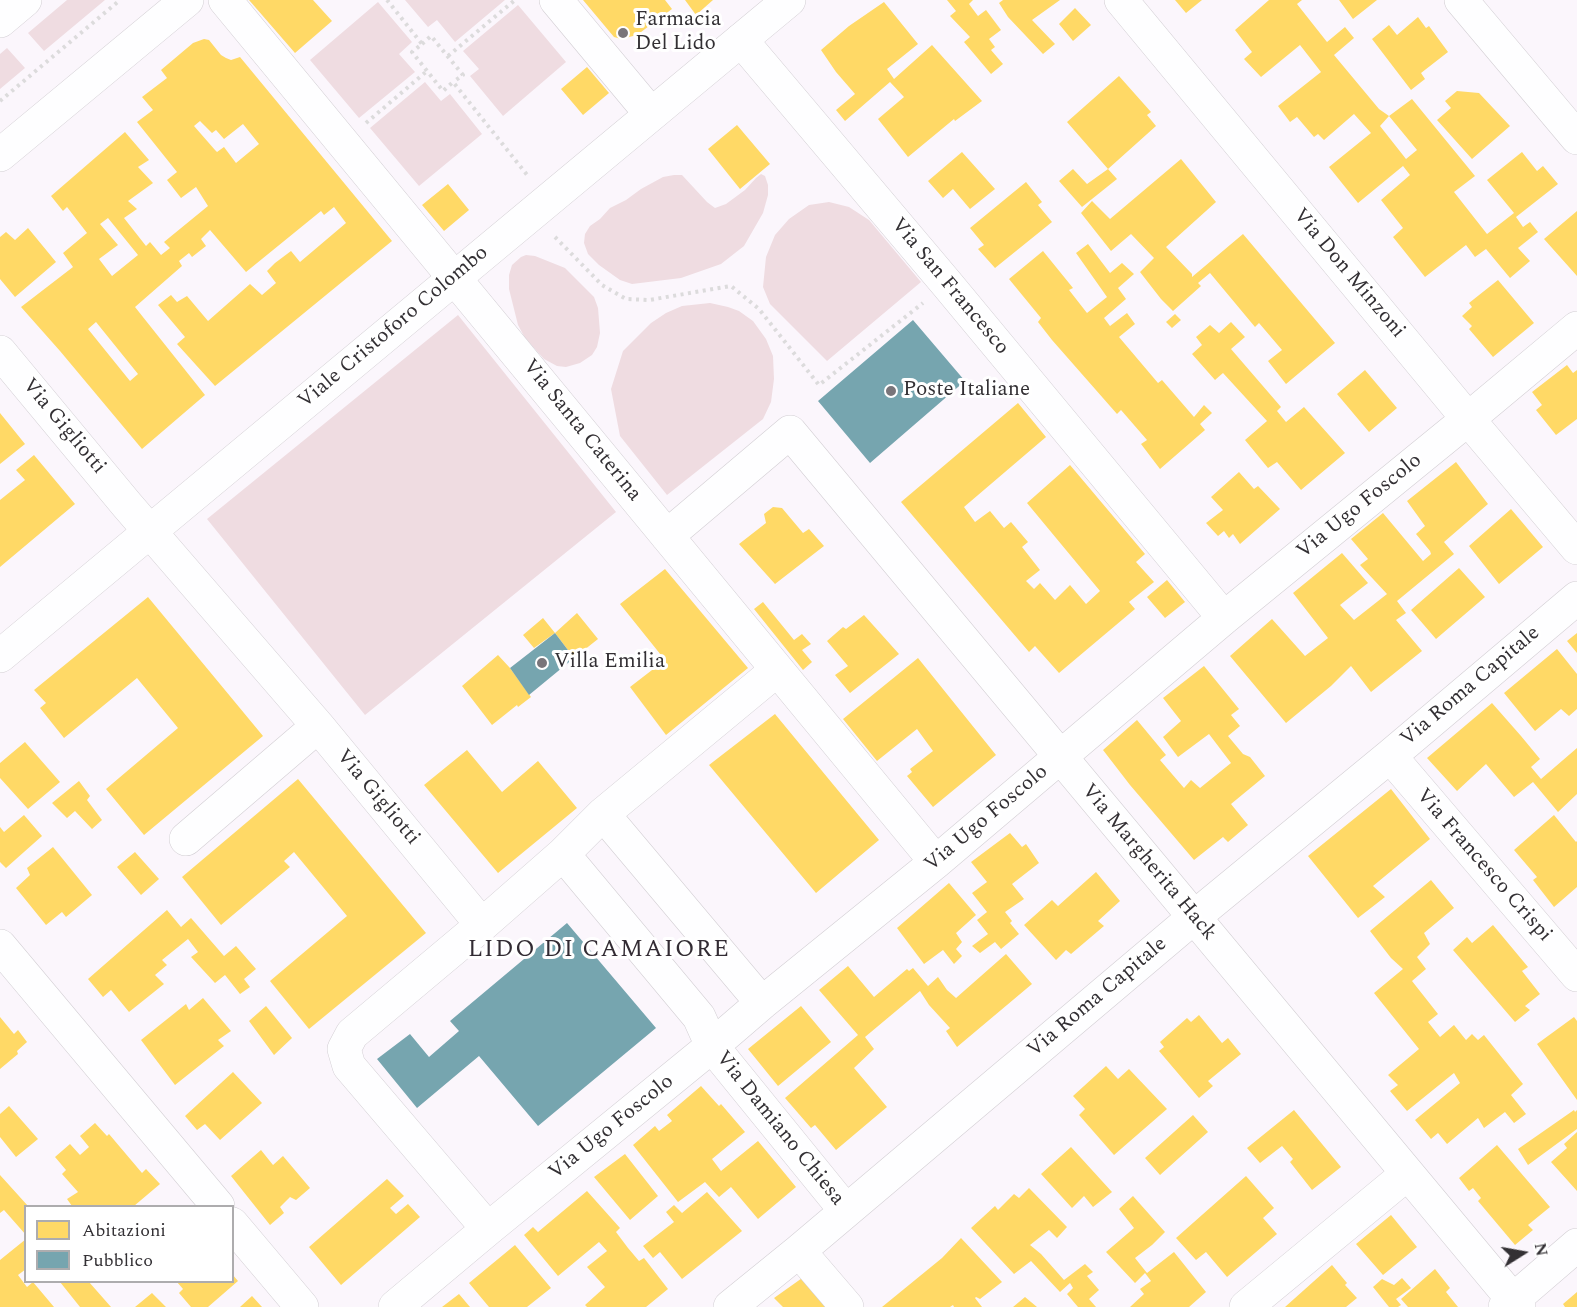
<!DOCTYPE html>
<style>
body{margin:0}
#map{position:relative;width:1577px;height:1307px;overflow:hidden;background:#fbf6fc;font-family:Spectral,serif}
canvas{display:block}
.legend{position:absolute;left:24px;top:1205px;width:210px;height:78px;box-sizing:border-box;background:#fff;border:2px solid #adacae;margin:0;padding:8px 10px;list-style:none;font-size:18px;color:#333034}
.legend li{display:flex;align-items:center;gap:12px;height:30px}
.legend b{width:30px;border:2px solid #adacae}
.north{position:absolute;left:1493px;top:1223px;width:60px;height:60px;-webkit-text-stroke:4px #fff;paint-order:stroke;rotate:79deg;font-size:16px;font-weight:700;line-height:24px;text-align:center;color:#333034}
.north::after{content:'';display:block;margin:auto;width:21px;height:27px;background:#333034;clip-path:polygon(50% 0,100% 100%,50% 72%,0 100%)}
</style>
<div id="map">
<canvas width="1577" height="1307"></canvas>
<ul class="legend">
<li><b style="height:16px;background:#ffd966"></b>Abitazioni</li>
<li><b style="height:16px;background:#76a5af"></b>Pubblico</li>
</ul>
<div class="north">N</div>
</div>
<script>
const c = document.querySelector('canvas').getContext('2d');
c.lineJoin = 'round';
function fillPath(path, color) { c.fillStyle = color; c.fill(path, 'evenodd'); }
const poly = rows => new Path2D(rows.map(r => 'M' + r).join(''));
function stroke(path, color, width, dash) { c.strokeStyle = color; c.lineWidth = width; c.lineCap = dash ? 'butt' : 'round'; c.setLineDash(dash || []); c.stroke(path); }
function drawText(font, color, halo, rows, align = 'center') {
  c.font = font + ' Spectral,serif'; c.lineWidth = 6; c.setLineDash([]); c.textBaseline = 'middle'; c.strokeStyle = halo; c.fillStyle = color; for (const [text, x, y, turn = 0] of rows) {
    c.save(); c.translate(x, y); c.rotate((+turn || 0) * Math.PI / 180); c.textAlign = isNaN(turn) ? turn : align; if (halo) c.strokeText(text, 0, 0); c.fillText(text, 0, 0); c.restore();
  }
}
fillPath(poly([
 [67,0,105,0,44,51,28,33],
 [405,0,505,0,455,42,437,20,428,27],
 [378,2,412,42,399,54,415,72,359,118,310,60],
 [518,5,566,62,503,116,470,76,479,69,463,51],
 [7,48,25,68,0,89,0,54],
 [425,82,441,101,450,94,482,134,419,186,370,128],
 [761,174,765,176,768,185,768,195,763,213,744,246,721,264,681,278,632,284,620,280,599,265,588,254,584,243,585,234,590,226,600,219,610,208,626,200,641,189,663,177,674,175,682,175,707,202,715,208,726,204,745,190,756,178],
 [829,202,849,207,869,220,921,282,827,361,770,304,763,287,766,257,775,235,789,219,809,205],
 [526,255,535,256,565,268,594,297,598,308,600,333,597,347,592,355,580,363,566,367,557,366,544,359,525,338,518,325,509,289,509,275,512,265,521,257],
 [710,303,728,307,739,311,753,321,766,339,773,356,774,379,771,402,763,419,667,495,620,436,611,389,623,351,651,323,666,313,682,306],
 [458,315,616,512,365,715,207,519]
]), '#efdce1');
fillPath(poly([
 [249,0,313,0,332,21,295,53],
 [583,0,665,0,672,9,637,35,621,39,614,37],
 [685,0,713,0,696,15],
 [947,0,973,0,969,4,978,16,986,10,1001,30,989,39,995,47,991,50,1003,64,991,74,964,42,970,37,950,16,956,11],
 [1003,0,1060,0,1032,20,1055,44,1043,54,1008,17,999,3],
 [1175,0,1202,0,1186,13],
 [1269,0,1302,0,1297,4,1327,42,1345,27,1354,38,1334,55,1379,109,1389,116,1380,126,1406,159,1417,150,1389,116,1412,99,1475,176,1454,192,1487,234,1514,213,1487,180,1522,152,1537,171,1543,166,1558,184,1516,217,1523,227,1530,222,1538,232,1518,248,1530,261,1510,278,1486,249,1475,257,1466,245,1425,277,1393,237,1403,228,1381,200,1410,175,1403,166,1358,203,1329,167,1371,133,1354,114,1324,140,1318,134,1314,137,1297,117,1290,122,1278,106,1321,72,1300,45,1261,77,1244,59,1252,52,1235,30],
 [1339,0,1377,0,1353,19],
 [884,2,918,44,887,69,894,79,932,45,982,101,955,121,954,119,908,157,878,119,904,97,890,82,845,121,836,110,855,94,836,72,821,50,849,26],
 [1075,8,1091,25,1073,41,1059,24],
 [1418,17,1426,28,1429,26,1448,52,1421,73,1425,79,1411,90,1372,39,1389,25,1397,35],
 [204,39,209,40,221,55,226,58,231,60,240,57,392,241,215,386,177,344,185,337,158,305,171,295,177,302,187,296,208,321,250,284,262,295,276,283,267,271,275,263,291,251,300,262,346,223,334,207,324,215,321,211,246,272,210,230,201,239,206,246,192,257,189,253,179,261,182,266,135,307,205,395,142,449,60,351,21,307,73,267,63,253,87,233,67,207,63,211,51,196,125,132,149,160,138,167,153,183,128,201,137,209,124,218,146,246,150,242,161,255,170,248,164,242,208,206,196,187,181,198,167,180,177,172,137,122,153,110,142,97,167,78,161,70,193,43],
 [200,121,212,133,216,130,224,139,243,124,259,144,236,163,224,147,217,152,215,150,194,126],
 [108,218,138,255,112,276,99,259,118,245,100,224],
 [96,322,138,374,130,381,88,329],
 [587,67,609,93,583,115,561,89],
 [1119,76,1151,112,1147,115,1156,126,1108,169,1067,122],
 [1457,91,1479,93,1510,126,1472,159,1437,120,1451,108,1445,101],
 [737,125,770,164,740,189,708,149],
 [962,152,995,189,970,209,953,189,943,198,928,181],
 [1181,159,1216,202,1166,247,1192,274,1192,277,1243,234,1335,343,1286,384,1268,361,1282,350,1259,323,1255,327,1210,273,1198,283,1201,286,1173,311,1161,299,1140,272,1154,258,1131,234,1111,251,1081,213,1092,201,1110,219],
 [1073,169,1087,184,1108,169,1117,179,1082,207,1059,181],
 [1026,182,1042,202,1038,205,1052,222,995,268,978,249,984,245,970,228],
 [448,184,469,210,444,231,422,205],
 [1577,211,1577,276,1544,239],
 [28,228,56,262,15,297,0,279,0,237,6,232,15,240],
 [1088,244,1110,273,1122,263,1134,274,1118,288,1126,299,1104,318,1110,326,1127,313,1135,324,1119,337,1158,383,1162,380,1194,417,1204,405,1212,413,1200,424,1205,430,1160,469,1141,444,1147,440,1121,410,1117,414,1052,340,1038,322,1041,318,1009,279,1043,251,1073,288,1069,290,1087,313,1107,297,1076,253],
 [1498,280,1534,323,1493,357,1469,329,1472,326,1462,316,1472,307,1469,303],
 [1175,314,1181,320,1172,328,1166,322],
 [1231,322,1245,337,1231,349,1281,407,1277,411,1286,422,1304,407,1345,453,1301,490,1277,462,1268,468,1245,440,1267,421,1223,373,1215,380,1192,354,1202,345,1196,337,1210,325,1219,333],
 [1567,365,1573,373,1577,370,1577,419,1556,435,1536,410,1542,405,1532,392],
 [1365,370,1397,408,1369,432,1337,394],
 [1018,403,1046,437,964,507,975,522,990,511,1004,528,1011,522,1028,542,1022,547,1040,570,1026,581,1034,589,1040,583,1055,600,1070,585,1086,604,1100,591,1027,503,1070,465,1145,554,1136,562,1154,582,1129,602,1135,609,1059,673,1035,646,1029,652,901,502],
 [0,413,25,444,0,464],
 [34,455,75,504,0,567,0,500,25,480,16,470],
 [1456,462,1488,504,1444,542,1454,554,1397,601,1406,613,1396,620,1422,651,1371,692,1351,666,1331,686,1286,723,1230,656,1272,619,1305,656,1328,638,1293,593,1342,553,1368,583,1340,605,1354,620,1387,594,1360,565,1368,559,1351,539,1383,513,1423,561,1431,554,1430,551,1416,534,1425,526,1407,501],
 [1239,472,1254,489,1258,486,1280,509,1240,544,1233,534,1229,538,1224,531,1218,536,1206,523,1223,510,1211,497],
 [773,507,782,508,803,533,809,529,824,546,775,584,739,544,766,523,764,514],
 [1511,509,1543,547,1499,584,1469,546],
 [1459,568,1485,597,1436,639,1411,610],
 [665,569,748,668,666,735,630,687,665,660,620,604],
 [1167,580,1185,602,1165,618,1147,597],
 [148,597,263,736,144,835,106,789,178,728,137,678,64,738,40,708,46,703,34,690],
 [763,602,794,640,802,634,811,644,802,650,812,662,803,670,754,609],
 [577,613,598,639,574,658,555,633],
 [864,615,899,654,850,693,835,675,848,666,827,641,843,627,846,629],
 [543,618,555,633,534,648,523,635],
 [1577,633,1577,653,1567,641],
 [1557,649,1577,674,1577,709,1569,716,1561,709,1535,731,1504,693],
 [498,655,510,668,531,697,518,707,517,705,492,725,462,686],
 [918,658,996,755,933,807,907,776,912,772,910,769,933,751,917,729,877,761,843,719],
 [1204,666,1239,709,1231,715,1240,726,1228,736,1243,754,1250,757,1265,776,1231,804,1248,825,1228,842,1223,837,1194,860,1130,785,1103,750,1137,720,1166,755,1160,760,1184,788,1191,780,1200,788,1231,763,1209,734,1178,757,1163,737,1181,721,1163,698],
 [1492,703,1521,736,1540,759,1531,767,1541,779,1577,748,1577,794,1558,812,1533,782,1514,797,1486,764,1457,791,1427,758],
 [775,714,879,840,816,893,709,765],
 [25,742,60,782,28,809,0,778,0,763],
 [467,750,502,792,538,761,577,808,498,873,424,785],
 [298,779,426,933,309,1029,270,981,347,916,294,852,284,861,290,867,221,925,182,877],
 [79,781,90,796,87,800,102,820,92,829,75,811,67,818,52,803],
 [1391,789,1430,839,1373,886,1385,897,1358,918,1308,856],
 [24,815,42,836,6,868,0,862,0,827,4,832],
 [1554,815,1576,842,1577,841,1577,887,1554,907,1533,880,1537,877,1514,850],
 [1010,833,1022,847,1026,844,1039,863,1012,884,1024,899,1005,912,1012,921,1010,923,1019,934,1001,949,995,942,980,953,972,946,988,934,977,920,987,912,972,893,987,882,971,862],
 [53,847,92,895,66,917,62,912,46,925,16,888,30,875,27,868],
 [135,852,159,879,141,895,117,867],
 [1096,872,1120,901,1098,921,1104,926,1071,954,1066,950,1056,960,1024,925,1052,900,1058,906],
 [1431,880,1454,908,1424,933,1430,944,1417,957,1426,969,1412,981,1438,1014,1428,1022,1440,1037,1454,1025,1466,1040,1472,1034,1478,1040,1484,1035,1523,1084,1511,1095,1526,1114,1514,1123,1505,1112,1484,1128,1478,1118,1447,1144,1438,1133,1431,1139,1415,1120,1460,1083,1454,1073,1407,1111,1390,1091,1398,1085,1388,1075,1419,1049,1374,993,1403,969,1391,958,1370,931],
 [949,883,976,915,956,933,962,942,956,949,962,956,954,964,943,950,924,964,897,928],
 [167,910,181,927,191,918,224,956,236,946,256,969,244,979,250,987,240,994,225,975,215,983,191,957,198,952,188,939,162,960,167,965,155,975,164,984,129,1012,111,990,103,997,88,979],
 [1493,925,1528,967,1522,971,1540,994,1525,1006,1530,1010,1515,1022,1453,950,1467,937,1472,943],
 [1006,954,1032,984,957,1047,946,1031,950,1028,929,1005,920,991,865,1037,874,1049,854,1068,887,1107,836,1150,815,1125,811,1128,785,1098,858,1035,819,990,848,966,874,997,907,969,909,971,913,968,928,986,938,977,947,990,956,998],
 [203,998,231,1031,218,1040,224,1046,175,1085,141,1040,186,1004,189,1010],
 [266,1006,292,1038,274,1055,249,1021],
 [801,1006,831,1042,778,1086,748,1049],
 [1199,1015,1222,1043,1228,1038,1241,1054,1208,1081,1213,1086,1199,1098,1159,1051,1164,1047,1160,1042,1187,1018,1191,1022],
 [0,1017,14,1034,18,1030,27,1042,17,1051,18,1054,0,1069],
 [1574,1017,1577,1021,1577,1100,1537,1044],
 [1106,1066,1118,1079,1129,1069,1167,1109,1114,1155,1079,1115,1085,1109,1073,1096],
 [233,1072,262,1103,220,1140,205,1124,197,1130,185,1116],
 [701,1086,719,1106,721,1104,745,1132,712,1159,721,1171,758,1141,796,1187,758,1219,731,1187,719,1197,705,1182,678,1202,633,1145,655,1126,659,1131,672,1121,667,1115],
 [9,1106,38,1139,16,1157,0,1137,0,1114],
 [1294,1110,1341,1167,1312,1190,1290,1162,1293,1159,1282,1146,1260,1163,1247,1148],
 [1574,1110,1575,1112,1577,1110,1577,1129,1528,1165,1518,1149],
 [1193,1115,1208,1132,1160,1175,1145,1158],
 [95,1123,107,1136,109,1134,142,1173,146,1169,160,1184,134,1206,72,1206,67,1199,78,1192,62,1174,66,1170,55,1157,70,1144,80,1155,89,1147,80,1136],
 [1577,1132,1577,1191,1551,1162,1567,1148,1564,1144],
 [1497,1145,1550,1207,1528,1225,1533,1230,1515,1245,1478,1201,1481,1198,1473,1188,1469,1191,1459,1178],
 [1071,1147,1112,1192,1093,1207,1084,1196,1072,1208,1041,1174],
 [261,1150,273,1165,283,1156,310,1188,296,1200,290,1197,280,1207,284,1213,270,1225,231,1176],
 [625,1154,658,1196,630,1220,594,1177],
 [0,1175,28,1206,26,1206,26,1235,4,1210,0,1213],
 [1246,1176,1274,1208,1263,1218,1277,1234,1227,1277,1206,1252,1196,1260,1176,1238],
 [387,1179,404,1196,390,1208,396,1214,408,1204,420,1217,341,1285,309,1247],
 [1029,1188,1067,1227,1057,1238,1049,1230,1030,1245,1041,1254,1064,1280,1085,1264,1093,1272,1087,1276,1099,1290,1089,1299,1096,1307,1078,1307,1067,1294,1073,1288,1070,1283,1060,1292,1031,1261,1014,1274,971,1228,995,1206,998,1210,1014,1194,1019,1198],
 [587,1191,620,1228,616,1232,628,1248,639,1261,644,1258,668,1289,646,1307,587,1307,585,1305,605,1287,587,1267,607,1251,599,1242,558,1276,524,1235,533,1227,538,1232],
 [707,1192,742,1231,682,1279,660,1252,653,1258,643,1246,674,1222,666,1212,674,1205,682,1213],
 [1133,1196,1165,1232,1152,1245,1135,1258,1147,1273,1174,1252,1206,1292,1189,1307,1130,1307,1144,1294,1140,1289,1151,1281,1145,1273,1135,1283,1106,1252,1134,1228,1119,1209],
 [1391,1215,1417,1247,1383,1275,1356,1244],
 [961,1238,1002,1282,980,1299,976,1297,975,1298,982,1307,954,1307,953,1305,950,1307,882,1307,942,1258],
 [26,1239,26,1269,18,1275,27,1287,33,1282,54,1307,0,1307,0,1260],
 [515,1245,551,1288,527,1307,489,1307,469,1283],
 [1332,1265,1347,1283,1345,1285,1357,1298,1346,1307,1285,1307],
 [1435,1269,1450,1288,1446,1292,1458,1307,1408,1307,1401,1299],
 [232,1274,238,1281,208,1307,191,1307,179,1293,183,1289,177,1282,232,1282],
 [805,1276,831,1307,783,1307,774,1298],
 [1402,1278,1411,1288,1396,1299,1401,1305,1398,1307,1389,1307,1373,1287,1382,1279,1394,1285],
 [60,1282,89,1282,111,1307,80,1307],
 [1577,1292,1577,1307,1565,1307,1563,1304],
 [152,1293,166,1307,135,1307],
 [459,1294,470,1307,442,1307],
 [252,1296,262,1307,240,1307],
 [1025,1297,1037,1307,1013,1307]
]), '#ffd966');
fillPath(poly([
 [913,320,965,381,870,463,818,401],
 [555,633,574,658,529,695,510,668],
 [567,923,656,1028,538,1126,479,1056,417,1108,377,1059,410,1034,429,1057,459,1031,450,1021]
]), '#76a5af');
const street = poly([
 [225,0,936,862],
 [556,0,651,114],
 [1121,0,1468,419,1577,548],
 [1461,0,1577,138],
 [0,21,25,0],
 [741,40,947,284,1224,618],
 [0,155,187,0],
 [0,352,127,505,318,726,482,925],
 [667,536,790,432,1519,1307],
 [1390,756,1577,975],
 [603,814,762,1003],
 [186,839,318,726],
 [563,854,699,1017,712,1046,846,1211],
 [0,946,218,1206],
 [232,1224,302,1307],
 [488,1229,349,1066,344,1049,352,1034,482,925,563,854,603,814,777,670],
 [799,1251,847,1307],
 [395,1307,488,1229,712,1046,762,1003,936,862,1224,618,1468,419,1577,328],
 [730,1307,799,1251,1193,918,1390,756,1577,598],
 [1246,1307,1407,1174],
 [1505,1307,1577,1245]
]);
const secondary = poly([
 [0,656,789,0]
]);
stroke(street, '#d2ced3', 34);
stroke(secondary, '#d2ced3', 34);
stroke(poly([
 [387,0,422,44,412,52,443,91,453,82,528,176],
 [422,44,431,36,463,75,453,82],
 [448,56,515,0],
 [0,101,120,0],
 [366,123,427,71],
 [555,237,602,285,626,299,649,300,731,286,759,309,819,385,923,303]
]), '#dcdbdc', 4, [3, 4.5]);
stroke(street, '#fefeff', 33);
stroke(secondary, '#fefeff', 33);
for (const [x, y, r, color] of [
 [623,33,6,"#79757a"],
 [891,391,6,"#79757a"],
 [542,663,6,"#79757a"]
]) { const dot = new Path2D(); dot.arc(x, y, r, 0, 2 * Math.PI); c.fillStyle = color; c.fill(dot); stroke(dot, '#fff', 2); }
drawText('21px', '#333034', '#fff', [
 ["Farmacia",635,21],
 ["Del Lido",635,45],
 ["Poste Italiane",903,391],
 ["Villa Emilia",554,663]
], 'left');
drawText('21px', '#333034', '#fff', [
 ["Via Don Minzoni",1348,274,50],
 ["Via San Francesco",949,287,50],
 ["Viale Cristoforo Colombo",394,328,-40],
 ["Via Gigliotti",63,427,50],
 ["Via Santa Caterina",581,431,51],
 ["Via Ugo Foscolo",1360,507,-39],
 ["Via Roma Capitale",1471,687,-40],
 ["Via Gigliotti",377,798,50],
 ["Via Ugo Foscolo",987,819,-40],
 ["Via Margherita Hack",1148,863,50],
 ["Via Francesco Crispi",1483,866,49],
 ["Via Roma Capitale",1098,998,-40],
 ["Via Ugo Foscolo",612,1128,-39],
 ["Via Damiano Chiesa",779,1129,51]
]);
c.letterSpacing = '1.5px';
drawText('24px', '#322b33', '#fff', [
 ["LIDO DI CAMAIORE",599,951]
]);
c.letterSpacing = '0px';
</script>
